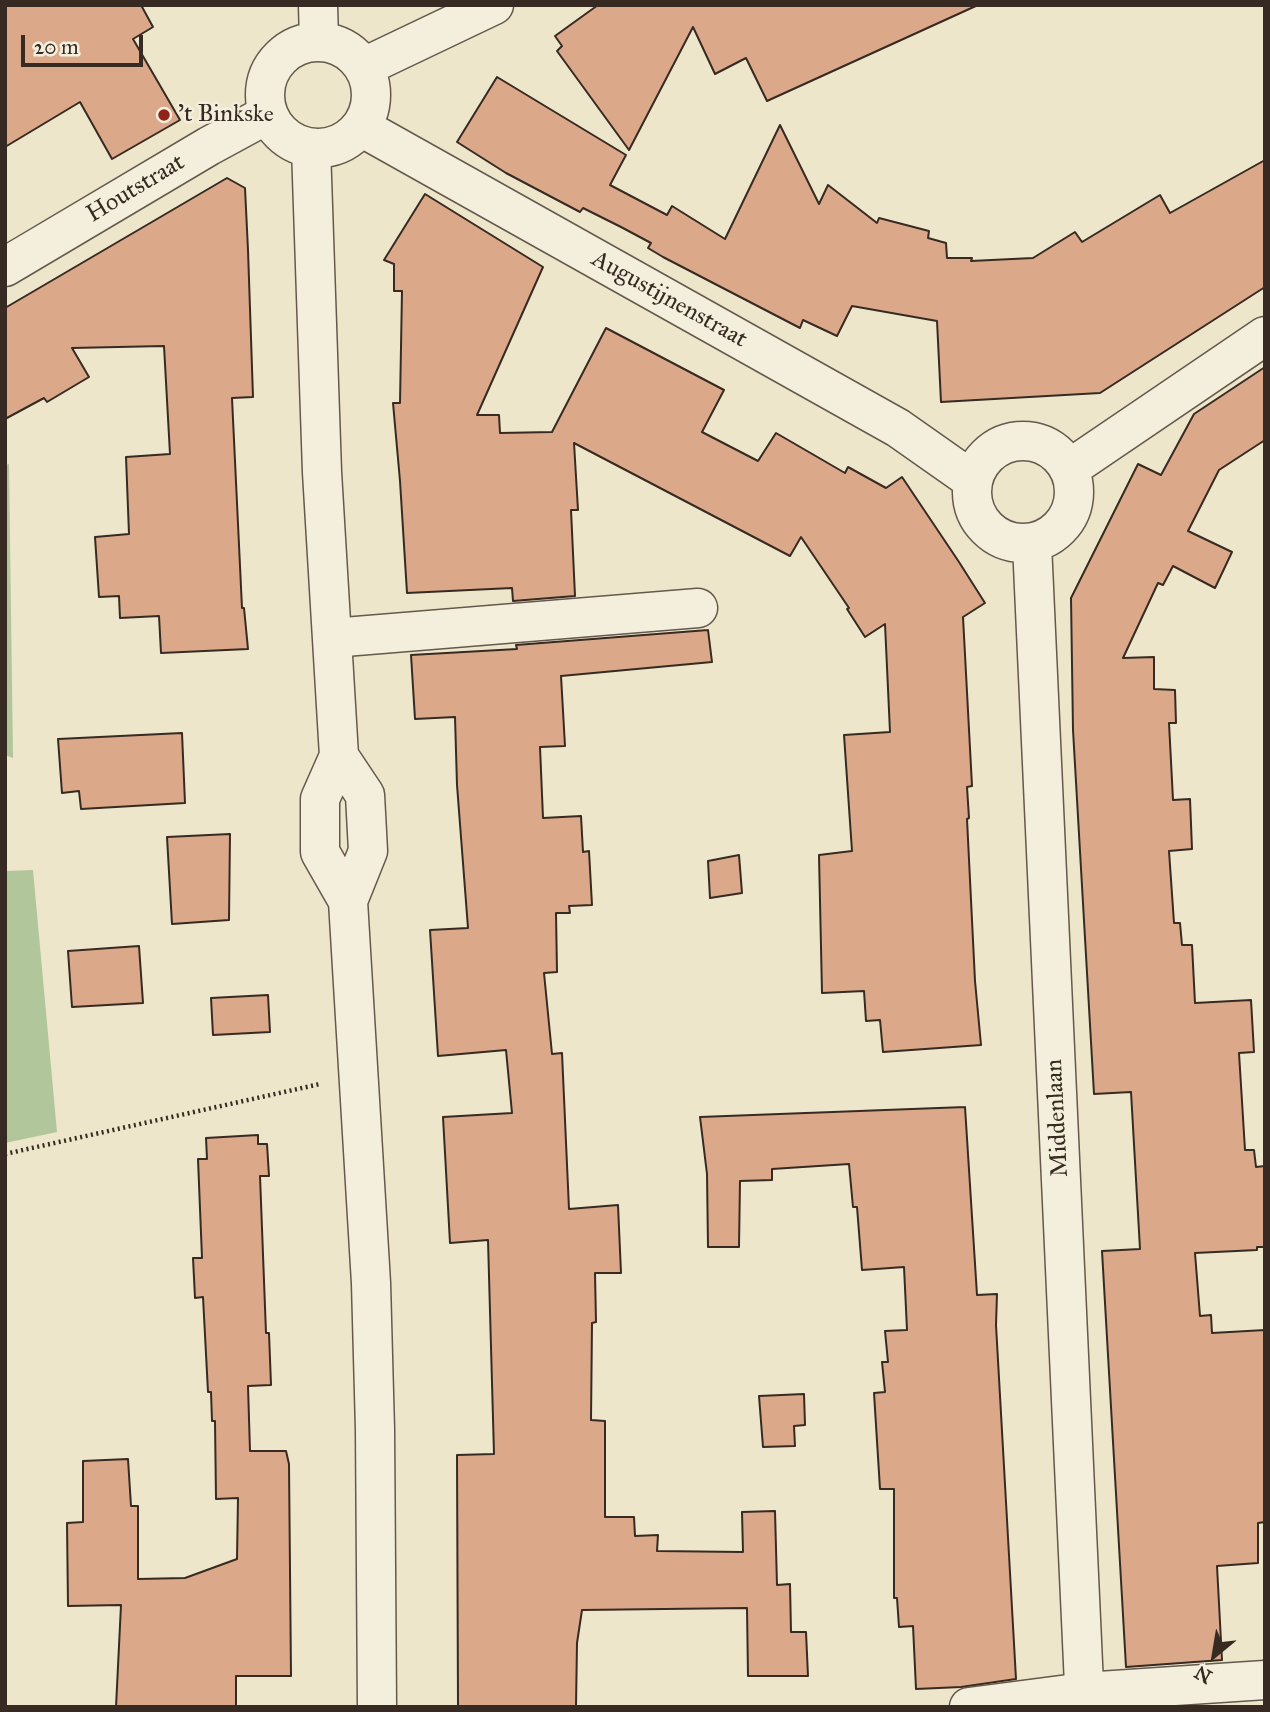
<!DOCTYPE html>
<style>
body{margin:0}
#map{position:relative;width:1270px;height:1712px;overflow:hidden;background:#eee6cb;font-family:"IM FELL Great Primer",serif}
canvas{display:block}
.frame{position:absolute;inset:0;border:7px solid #362a22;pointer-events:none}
.north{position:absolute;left:1179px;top:1621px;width:70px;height:70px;-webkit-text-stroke:5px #f4efdd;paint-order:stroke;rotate:210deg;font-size:19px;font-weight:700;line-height:28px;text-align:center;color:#362a22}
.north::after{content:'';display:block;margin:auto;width:24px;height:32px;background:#362a22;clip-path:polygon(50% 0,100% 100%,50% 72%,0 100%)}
.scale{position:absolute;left:21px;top:35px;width:122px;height:32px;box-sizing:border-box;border:4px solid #362a22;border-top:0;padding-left:9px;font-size:21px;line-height:24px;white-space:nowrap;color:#362a22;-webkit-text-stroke:5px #f4efdd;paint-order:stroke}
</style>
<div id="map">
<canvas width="1270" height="1712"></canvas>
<div class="frame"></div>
<div class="north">N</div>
<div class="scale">20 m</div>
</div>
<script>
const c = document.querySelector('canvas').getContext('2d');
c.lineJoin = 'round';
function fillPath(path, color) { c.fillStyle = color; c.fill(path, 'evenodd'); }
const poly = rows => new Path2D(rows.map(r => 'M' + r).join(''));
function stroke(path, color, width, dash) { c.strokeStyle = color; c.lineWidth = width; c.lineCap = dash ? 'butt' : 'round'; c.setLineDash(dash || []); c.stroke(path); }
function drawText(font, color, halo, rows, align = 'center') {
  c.font = font + ' "IM FELL Great Primer",serif'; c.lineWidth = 5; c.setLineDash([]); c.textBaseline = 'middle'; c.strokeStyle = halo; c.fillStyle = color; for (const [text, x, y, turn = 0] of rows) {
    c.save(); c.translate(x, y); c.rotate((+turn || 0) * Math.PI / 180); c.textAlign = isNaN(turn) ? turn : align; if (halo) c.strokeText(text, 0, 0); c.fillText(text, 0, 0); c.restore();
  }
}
fillPath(poly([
 [9,464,13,758,5,755,5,465],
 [33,870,57,1132,5,1143,5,871]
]), '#b2c69c');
const building = poly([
 [5,5,141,5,153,27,133,39,180,120,112,159,80,102,5,147,5,5],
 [598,5,978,5,767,101,746,58,715,74,693,27,629,150,557,51,562,46,555,36,598,5],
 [497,77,626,155,610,185,667,215,672,206,725,239,780,125,819,204,828,185,877,223,879,218,929,231,928,238,946,243,947,258,972,258,971,261,1033,258,1075,232,1082,242,1160,195,1170,213,1265,160,1265,287,1100,393,941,402,937,321,852,306,837,336,803,320,800,328,663,257,648,248,651,243,621,227,583,208,580,212,506,173,457,142,497,77],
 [227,178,245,188,248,250,253,397,232,398,242,608,244,608,248,649,161,653,159,616,120,618,119,596,99,597,95,537,129,534,126,457,170,454,164,346,72,348,89,377,47,402,44,398,5,419,5,308,227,178],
 [425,194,543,267,477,415,499,415,500,433,552,432,606,328,724,390,702,432,758,461,776,433,845,473,848,467,886,488,902,477,959,562,985,603,963,617,972,786,967,787,969,818,967,819,975,981,981,1045,883,1052,880,1020,866,1021,864,991,822,993,819,855,852,851,844,735,890,732,885,624,865,637,847,609,849,608,801,537,790,556,574,443,578,510,571,510,575,596,513,601,512,588,407,593,400,481,393,403,400,403,402,291,394,291,394,264,384,260,425,194],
 [1265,367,1265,440,1219,470,1188,531,1232,552,1215,588,1173,566,1163,585,1158,583,1123,658,1154,657,1154,689,1175,690,1176,723,1169,723,1173,800,1190,799,1192,849,1169,851,1174,923,1180,923,1182,945,1192,945,1195,1003,1251,1000,1254,1052,1239,1053,1245,1150,1254,1150,1256,1167,1265,1166,1265,1247,1257,1247,1257,1250,1195,1253,1200,1316,1211,1315,1212,1333,1265,1330,1265,1522,1258,1523,1258,1563,1217,1566,1222,1660,1126,1667,1102,1251,1140,1249,1131,1092,1094,1094,1073,730,1071,598,1138,464,1161,475,1194,414,1265,367],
 [708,630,712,662,561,676,565,746,540,747,543,818,581,816,583,852,589,851,592,905,569,906,570,913,556,913,557,972,544,973,552,1054,562,1053,569,1209,618,1205,621,1273,595,1273,596,1322,592,1323,591,1420,605,1421,605,1517,634,1517,635,1536,658,1535,657,1551,743,1552,742,1512,775,1511,777,1585,790,1584,791,1632,806,1632,808,1676,748,1676,747,1608,582,1610,577,1643,576,1707,458,1707,457,1455,494,1454,488,1240,450,1243,443,1117,512,1113,506,1050,438,1056,430,930,468,928,457,785,455,717,415,719,411,655,517,649,516,645,708,630],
 [182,733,185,803,81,809,79,791,62,793,58,739,182,733],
 [230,834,229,920,172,924,167,837,230,834],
 [739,855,742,893,710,898,708,861,739,855],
 [139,946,143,1003,72,1007,68,951,139,946],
 [268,995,270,1032,213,1035,211,998,268,995],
 [965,1107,977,1295,997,1294,996,1325,1016,1679,961,1687,916,1689,913,1626,899,1627,897,1598,894,1598,894,1489,880,1489,874,1393,885,1392,882,1362,888,1362,885,1331,907,1330,904,1267,862,1270,857,1207,853,1207,849,1164,772,1169,772,1180,740,1181,739,1247,708,1247,707,1174,700,1117,965,1107],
 [258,1135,258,1144,267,1144,269,1176,260,1176,266,1333,269,1333,271,1385,248,1386,250,1451,286,1451,289,1464,291,1676,236,1676,236,1707,116,1707,121,1605,68,1606,67,1523,83,1522,83,1461,128,1459,131,1506,138,1506,138,1579,185,1578,237,1559,238,1498,216,1499,215,1421,212,1421,211,1392,208,1392,203,1297,195,1298,193,1258,202,1258,198,1159,207,1159,206,1138,258,1135],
 [804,1394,805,1425,794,1426,795,1446,763,1447,759,1396,804,1394]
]);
fillPath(building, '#dba88a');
stroke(building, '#362a22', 2);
const minor = poly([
 [318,5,319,41],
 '265 95a53 53 0 1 1 106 0a53 53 0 1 1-106 0Z',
 [364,67,494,5],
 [361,127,898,428,972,480],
 [311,148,322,472,339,756,320,799,320,852,348,901],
 [5,267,209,146,268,114],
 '972 492a51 51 0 1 1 102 0a51 51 0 1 1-102 0Z',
 [1069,469,1265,336],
 [1032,544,1085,1707],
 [332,638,698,608],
 [339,756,365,795,368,851,348,901,371,1283,375,1430,377,1707],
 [969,1707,1084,1692,1265,1680]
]);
stroke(minor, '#64594c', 41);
stroke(poly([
 [5,1154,320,1084]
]), '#362a22', 4.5, [2, 3.5]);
stroke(minor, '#f4efdd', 38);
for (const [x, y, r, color] of [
 [164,115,7,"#8f2418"]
]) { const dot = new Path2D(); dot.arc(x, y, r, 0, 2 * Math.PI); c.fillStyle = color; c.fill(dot); stroke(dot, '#f4efdd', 2.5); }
drawText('24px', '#362a22', '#f4efdd', [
 ["'t Binkske",178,115]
], 'left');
drawText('24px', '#362a22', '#f4efdd', [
 ["Houtstraat",136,189,-31],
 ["Augustijnenstraat",669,300,29],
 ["Middenlaan",1058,1118,-93]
]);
</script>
